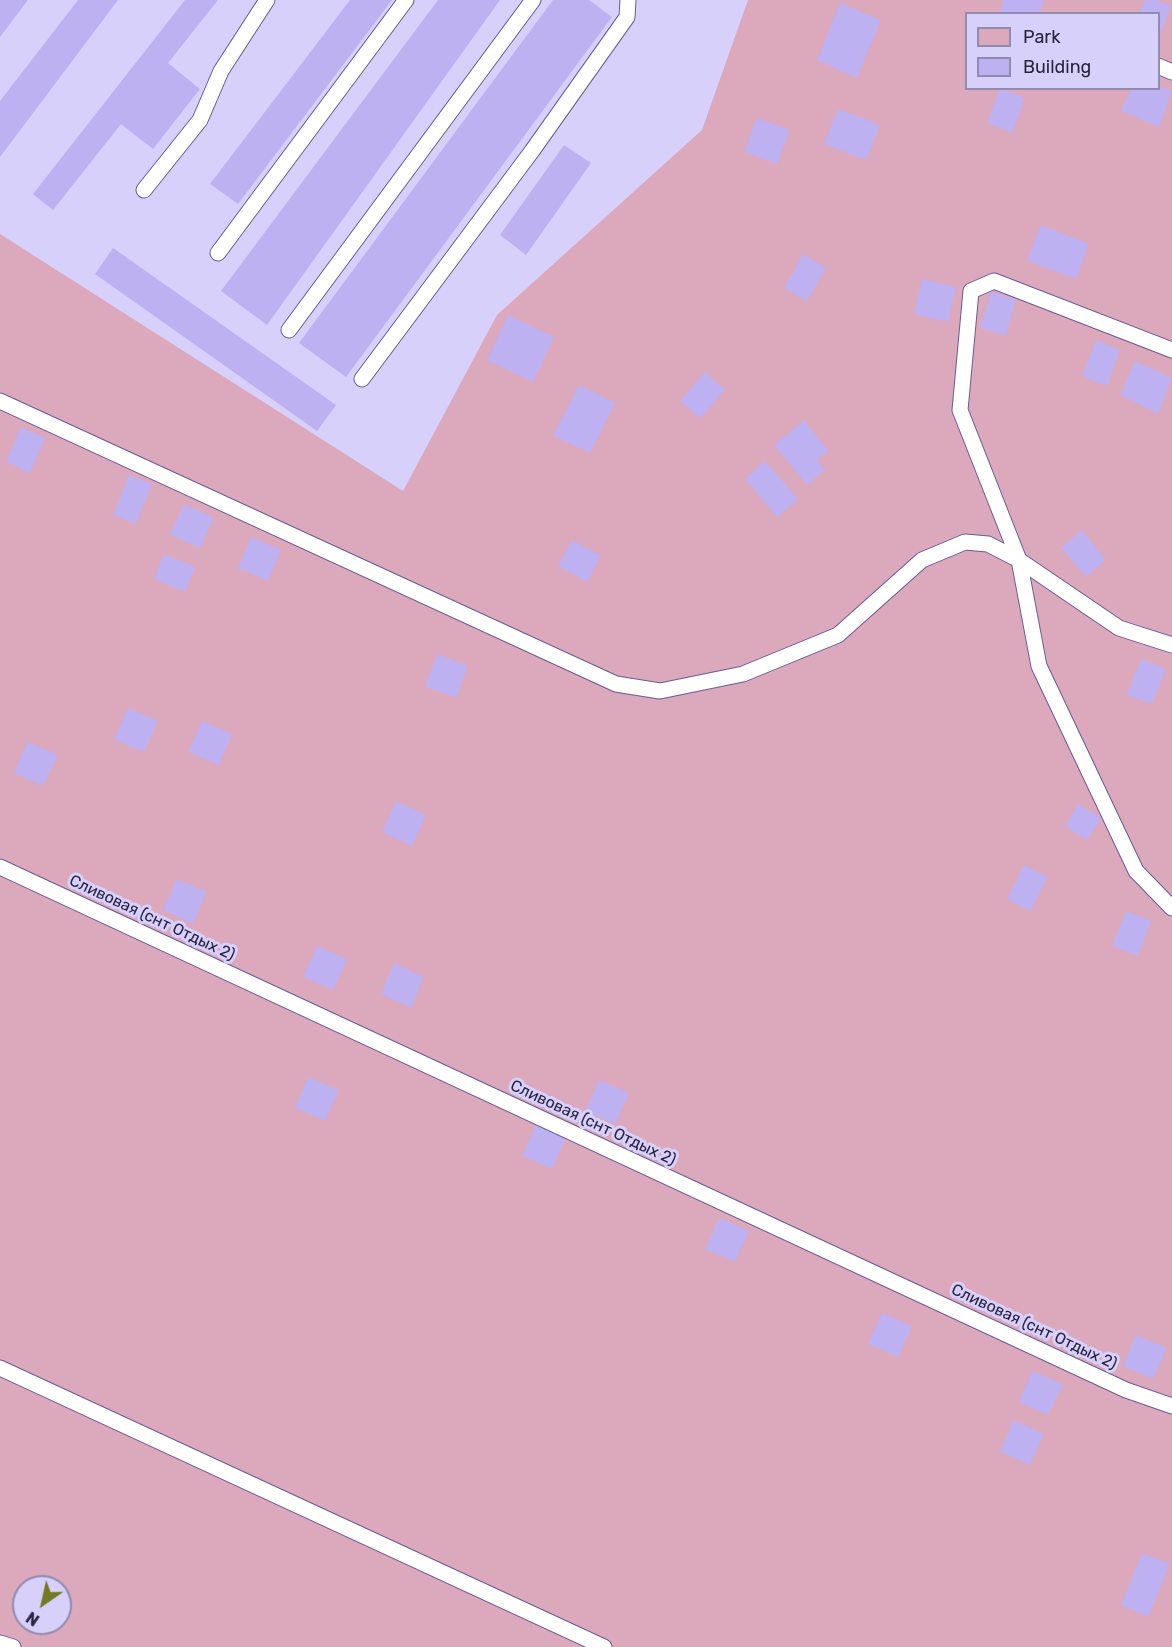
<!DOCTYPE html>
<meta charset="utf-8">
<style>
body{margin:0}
#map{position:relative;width:1172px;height:1647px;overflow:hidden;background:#d7d0fb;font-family:Rubik,sans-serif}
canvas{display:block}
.legend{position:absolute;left:965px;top:12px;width:195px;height:78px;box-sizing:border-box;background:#d7d0fb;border:2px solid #918baf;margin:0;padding:8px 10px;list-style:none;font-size:18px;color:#29233e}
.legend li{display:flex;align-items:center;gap:12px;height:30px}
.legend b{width:30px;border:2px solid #918baf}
.north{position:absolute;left:12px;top:1575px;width:60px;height:60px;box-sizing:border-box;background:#d7d0fb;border:2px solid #918baf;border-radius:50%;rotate:214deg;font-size:16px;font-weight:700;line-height:24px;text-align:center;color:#29233e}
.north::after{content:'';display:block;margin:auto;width:21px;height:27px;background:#747a23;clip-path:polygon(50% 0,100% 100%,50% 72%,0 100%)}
</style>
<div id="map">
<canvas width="1172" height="1647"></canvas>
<ul class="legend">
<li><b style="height:16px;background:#dba8bc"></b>Park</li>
<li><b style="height:16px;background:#bdb1f2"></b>Building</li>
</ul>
<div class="north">N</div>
</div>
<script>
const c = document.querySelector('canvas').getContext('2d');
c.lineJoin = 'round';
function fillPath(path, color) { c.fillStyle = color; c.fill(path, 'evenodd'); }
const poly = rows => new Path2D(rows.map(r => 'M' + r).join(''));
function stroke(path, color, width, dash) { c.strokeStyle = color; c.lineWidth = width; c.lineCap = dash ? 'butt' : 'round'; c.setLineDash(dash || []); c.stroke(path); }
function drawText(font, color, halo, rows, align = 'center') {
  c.font = font + ' Rubik,sans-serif'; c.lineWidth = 6; c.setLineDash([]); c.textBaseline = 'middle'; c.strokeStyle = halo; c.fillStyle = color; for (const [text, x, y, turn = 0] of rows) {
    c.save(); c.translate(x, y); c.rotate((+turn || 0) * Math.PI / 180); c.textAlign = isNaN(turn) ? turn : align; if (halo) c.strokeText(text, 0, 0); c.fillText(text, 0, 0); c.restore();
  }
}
fillPath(poly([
 [748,0,1172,0,1172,1647,0,1647,0,234,403,491,497,315,702,130],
 [966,14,1158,14,1158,88,966,88],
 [24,1587,60,1587,60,1623,24,1623]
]), '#dba8bc');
fillPath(poly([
 [0,0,28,0,0,37],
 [78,0,118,0,0,157,0,101],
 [185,0,218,0,168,63,200,89,153,149,121,124,53,210,33,194],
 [350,0,392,0,238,204,210,184],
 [438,0,500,0,267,325,221,291],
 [553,0,589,0,612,17,346,377,299,343],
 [1003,0,1044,0,1039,14,999,14],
 [1145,0,1156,0,1171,6,1161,33,1158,14,1139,14],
 [840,3,881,20,857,78,817,60],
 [1158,86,1172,91,1159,127,1121,111,1131,88,1158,88],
 [1000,88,1025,98,1012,133,987,123],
 [838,109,880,125,866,160,824,144],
 [757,118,790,130,777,164,744,152],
 [564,145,591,163,526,255,500,235],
 [1041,225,1089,244,1076,279,1027,261],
 [113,248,336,405,317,431,95,274],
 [803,254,826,268,807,301,784,288],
 [922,279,956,287,948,322,914,314],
 [991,292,1016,299,1006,336,980,328],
 [508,315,554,337,533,382,487,360],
 [1096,340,1120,350,1107,386,1082,376],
 [1135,361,1172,378,1158,414,1120,395],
 [705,372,725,390,700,418,680,401],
 [579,385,615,403,590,453,553,436],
 [804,420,828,451,817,460,825,470,807,485,774,445],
 [21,427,45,438,30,473,6,462],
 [765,461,798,499,777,517,745,479],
 [129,475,152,484,136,524,113,515],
 [184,504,214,518,200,548,170,535],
 [1082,530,1106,560,1086,577,1061,548],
 [251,537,281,550,268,581,238,568],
 [572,540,601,556,587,582,558,566],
 [164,554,195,567,185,592,154,579],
 [437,654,468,666,456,698,425,686],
 [1141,659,1166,669,1152,704,1127,695],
 [128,708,158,721,144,752,114,739],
 [202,721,232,734,219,765,188,752],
 [27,742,58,755,43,786,14,773],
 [396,801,426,815,412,846,382,832],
 [1078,804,1101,818,1087,840,1065,826],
 [1024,865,1048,877,1030,911,1007,899],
 [177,879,207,892,193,924,163,910],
 [1126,911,1151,921,1138,956,1112,946],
 [317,946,347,959,333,990,303,977],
 [394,963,424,977,411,1008,381,994],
 [308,1077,339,1090,325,1121,295,1108],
 [599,1080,629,1093,615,1124,585,1111],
 [536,1125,566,1138,552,1169,522,1156],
 [719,1218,749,1231,735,1262,705,1249],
 [882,1313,912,1326,898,1357,868,1344],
 [1136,1335,1167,1348,1153,1379,1123,1366],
 [1032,1371,1063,1384,1048,1415,1019,1402],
 [1013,1420,1044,1434,1030,1465,1000,1452],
 [1142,1553,1170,1564,1148,1617,1121,1605]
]), '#bdb1f2');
const lane = poly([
 [1158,66,1172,72],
 [144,190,200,120,221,71,267,0],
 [218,253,406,0],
 [289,330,533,0],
 [1172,350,994,281,971,291,960,410,1019,560,1039,666,1136,871,1172,908],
 [362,379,532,151,627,17,628,0],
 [0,401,616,684,660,691,743,674,838,635,922,560,965,542,988,544,1019,560,1119,628,1172,645],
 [0,867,1126,1390,1172,1406],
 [0,1368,604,1647],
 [0,1643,13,1647]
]);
stroke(lane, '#695a9a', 17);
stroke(lane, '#fff', 15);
drawText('16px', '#29233e', '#d7d0fb', [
 ["Сливовая (снт Отдых 2)",152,918,25],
 ["Сливовая (снт Отдых 2)",593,1123,25],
 ["Сливовая (снт Отдых 2)",1034,1327,25]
]);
</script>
